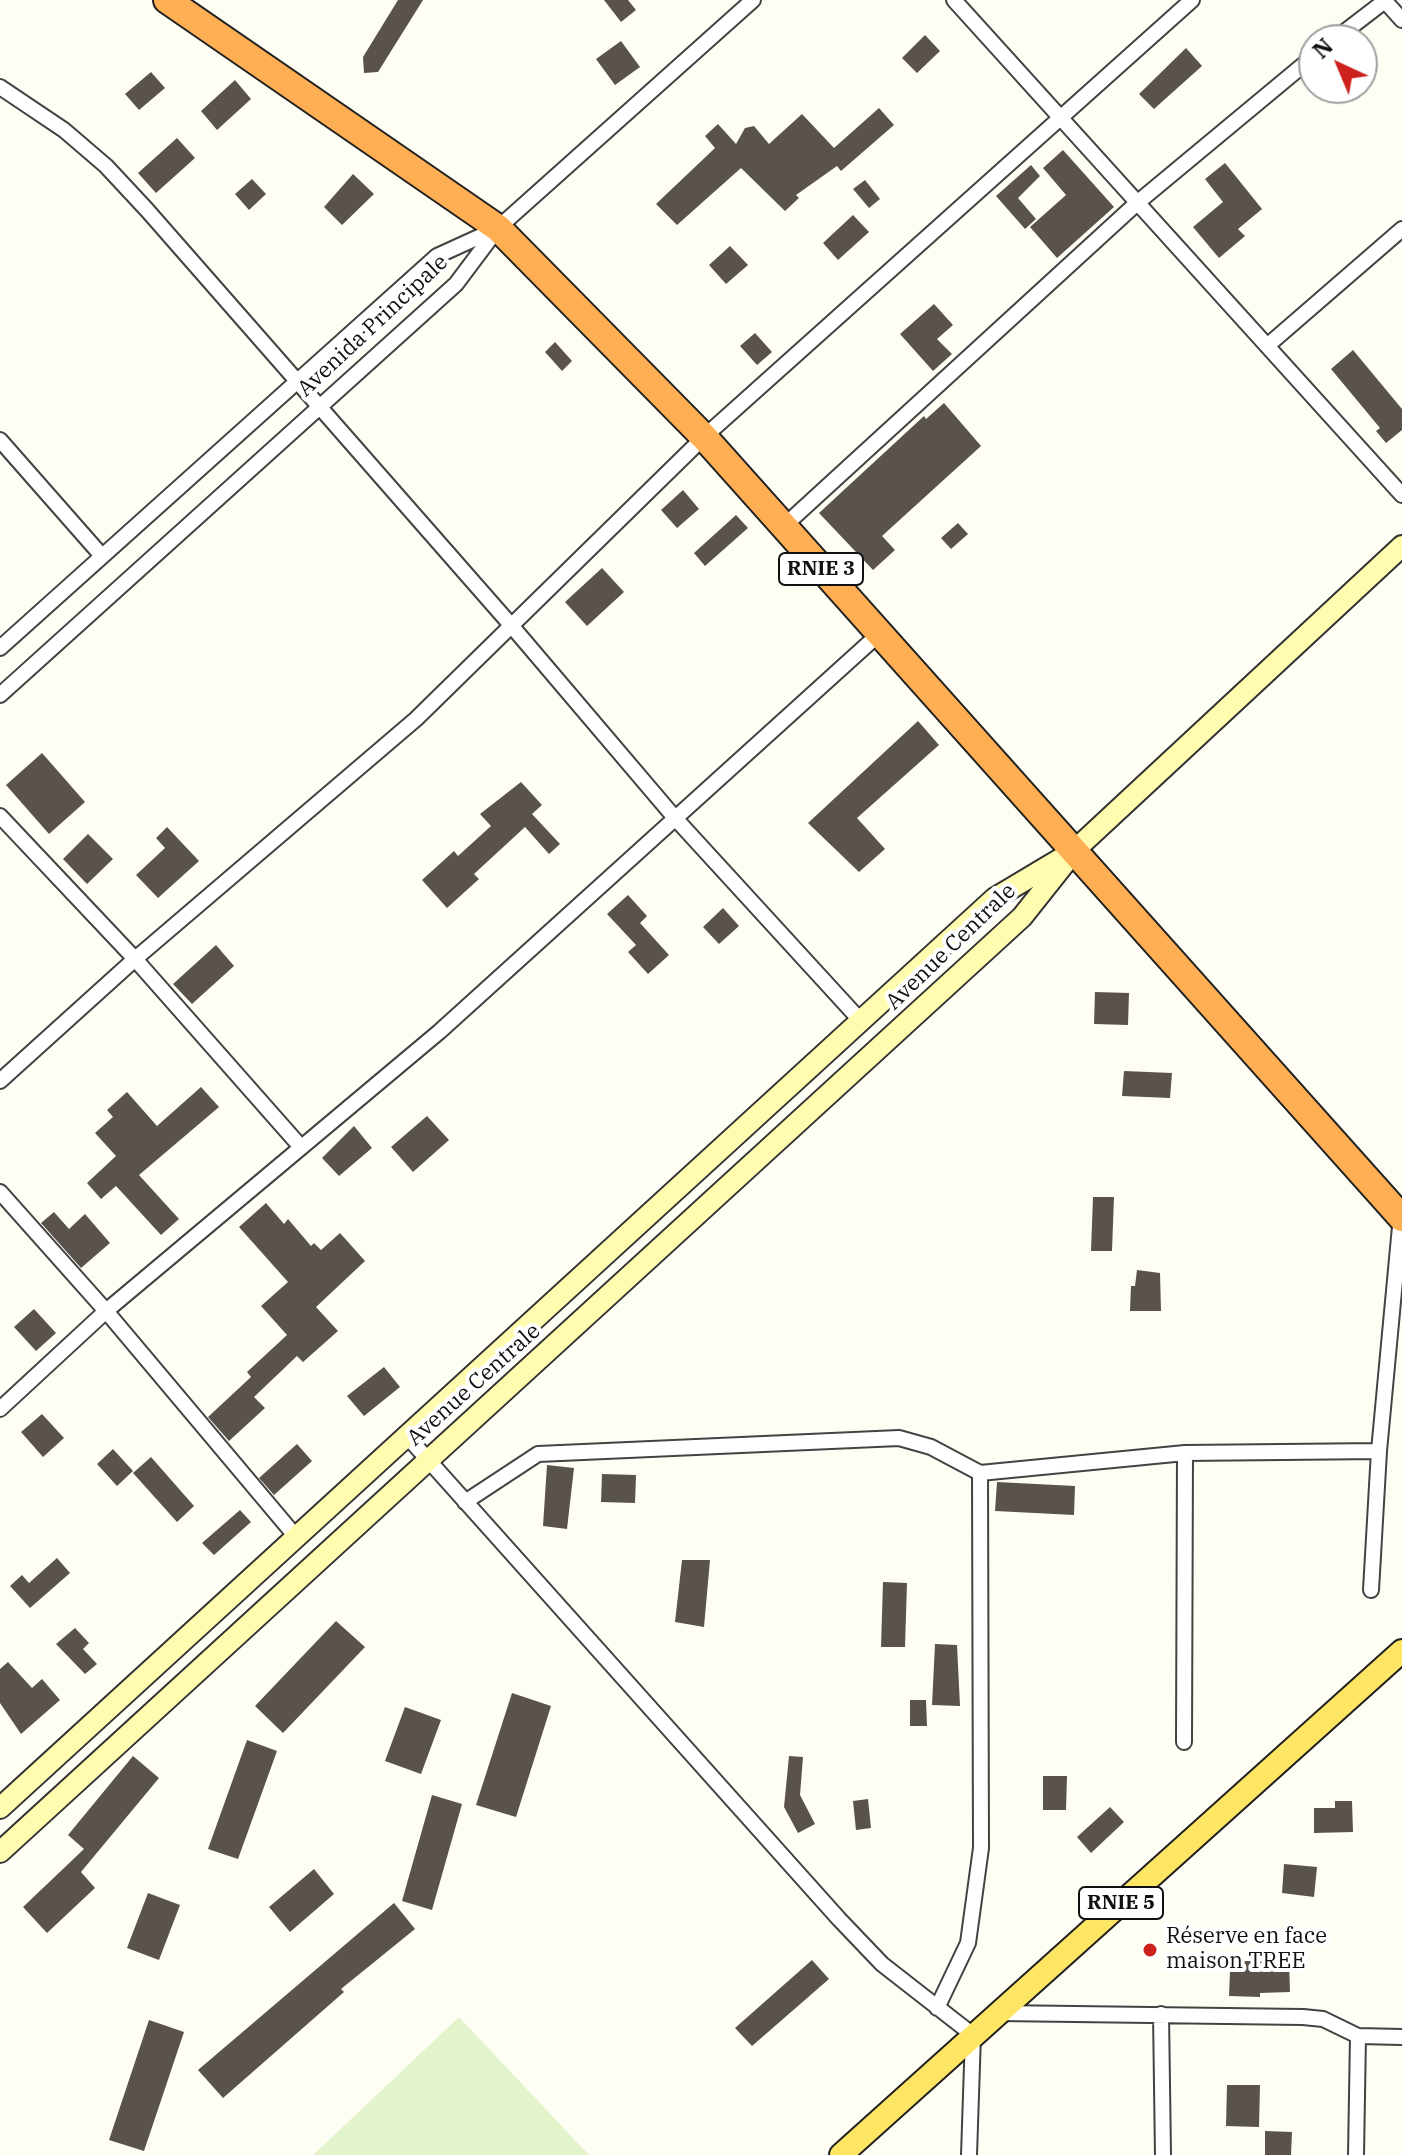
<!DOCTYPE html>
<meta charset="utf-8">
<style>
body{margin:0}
#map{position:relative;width:1402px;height:2155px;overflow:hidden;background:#fffef4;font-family:"IBM Plex Serif",serif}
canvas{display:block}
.north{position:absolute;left:1298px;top:24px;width:80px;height:80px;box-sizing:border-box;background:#fff;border:2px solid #9f9f9f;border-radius:50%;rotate:316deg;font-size:22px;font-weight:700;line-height:32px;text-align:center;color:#101010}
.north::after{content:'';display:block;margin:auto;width:28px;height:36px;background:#cc221d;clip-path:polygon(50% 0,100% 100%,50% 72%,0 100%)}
</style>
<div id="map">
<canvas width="1402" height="2155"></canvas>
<div class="north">N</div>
</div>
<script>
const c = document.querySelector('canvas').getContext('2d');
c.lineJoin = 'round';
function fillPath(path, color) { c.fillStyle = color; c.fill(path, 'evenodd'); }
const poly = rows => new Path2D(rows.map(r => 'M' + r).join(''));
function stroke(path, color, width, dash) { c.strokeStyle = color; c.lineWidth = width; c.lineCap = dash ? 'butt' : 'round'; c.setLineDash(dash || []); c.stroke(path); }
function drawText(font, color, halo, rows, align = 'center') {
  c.font = font + ' "IBM Plex Serif",serif'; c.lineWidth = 8; c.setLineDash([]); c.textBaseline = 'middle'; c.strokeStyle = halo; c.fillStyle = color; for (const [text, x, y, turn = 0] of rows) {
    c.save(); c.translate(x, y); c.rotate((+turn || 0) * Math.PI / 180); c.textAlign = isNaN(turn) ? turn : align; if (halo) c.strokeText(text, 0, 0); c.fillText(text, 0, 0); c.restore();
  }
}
fillPath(poly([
 [459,2017,589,2155,313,2155]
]), '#e3f4cc');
fillPath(poly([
 [398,0,423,0,378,72,364,73,363,57],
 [604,0,628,0,636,10,621,22],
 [925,35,940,51,917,73,902,58],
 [621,41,640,67,615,85,596,59],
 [1186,48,1202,66,1154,109,1139,94],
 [151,72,165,88,139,110,125,94],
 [235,80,251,99,217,130,201,111],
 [879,108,894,125,841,171,837,166,796,195,799,198,785,211,741,168,677,225,656,204,715,148,705,136,718,124,736,144,745,128,754,126,769,144,802,114,834,148],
 [177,138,195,158,156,193,138,173],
 [1063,150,1114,207,1057,258,1030,227,1066,195,1043,168],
 [1225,163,1262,209,1238,229,1245,236,1219,258,1193,227,1223,202,1205,179],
 [1031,165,1040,176,1018,198,1036,219,1025,229,996,196],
 [353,174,374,194,342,225,324,207],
 [252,179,266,194,249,210,235,194],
 [865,180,880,199,869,208,853,189],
 [853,215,869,232,838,260,823,243],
 [730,246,748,265,726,284,709,265],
 [934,304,953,325,937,339,952,354,933,371,900,334],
 [755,333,772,352,757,365,740,346],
 [555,342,572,361,562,371,545,352],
 [1353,350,1402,409,1402,430,1386,443,1376,431,1380,428,1331,369],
 [944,403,981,446,882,536,895,550,873,570,819,513,924,416,926,419],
 [683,490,699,509,677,528,661,510],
 [736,515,748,528,705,566,694,553],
 [958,523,968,534,951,549,941,538],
 [602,568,624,592,587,626,565,602],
 [918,721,939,745,857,818,885,849,859,872,808,823],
 [42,753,85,802,49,834,6,785],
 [521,782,542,805,532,814,560,844,549,854,525,827,474,874,479,879,447,908,422,880,454,851,458,856,491,826,480,814],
 [167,827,199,861,158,898,136,875,165,848,156,838],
 [88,834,113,859,87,884,63,859],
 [628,895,647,916,640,923,669,955,648,974,628,952,636,945,607,914],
 [723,908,739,926,719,944,703,927],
 [216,945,234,966,192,1004,173,984],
 [1095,992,1129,993,1128,1025,1094,1024],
 [1124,1071,1172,1073,1170,1098,1122,1096],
 [201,1087,219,1107,139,1175,179,1219,161,1235,116,1186,101,1199,87,1183,116,1156,95,1133,113,1117,107,1110,127,1092,157,1126],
 [427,1116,449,1140,413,1172,391,1147],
 [354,1126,372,1148,339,1176,322,1158],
 [1093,1197,1114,1197,1112,1251,1091,1251],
 [266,1203,284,1224,288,1219,311,1246,314,1243,321,1250,340,1233,365,1261,316,1307,338,1331,303,1362,297,1356,254,1397,265,1408,229,1441,208,1417,251,1377,247,1372,287,1335,261,1306,288,1282,239,1227],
 [54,1212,69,1229,85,1214,110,1243,81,1268,41,1223],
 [1137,1270,1160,1273,1161,1311,1130,1311,1131,1286,1135,1286],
 [34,1309,56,1333,36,1351,14,1327],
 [384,1367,400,1387,364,1416,347,1396],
 [42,1414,64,1438,43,1457,21,1432],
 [297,1444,312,1461,274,1495,259,1478],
 [113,1449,133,1471,117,1486,97,1464],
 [151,1457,194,1506,177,1522,133,1473],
 [547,1465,574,1468,567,1529,543,1526],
 [602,1474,636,1475,635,1503,601,1502],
 [997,1482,1075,1486,1074,1515,995,1511],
 [240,1510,251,1522,214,1555,202,1543],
 [57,1558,70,1573,30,1608,10,1586,22,1575,29,1583],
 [682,1560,710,1560,704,1627,675,1622],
 [883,1582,907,1583,905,1647,881,1647],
 [336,1621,365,1647,283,1733,255,1706],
 [75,1628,89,1643,83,1649,97,1664,85,1674,56,1644],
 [935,1644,957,1645,960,1706,932,1705],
 [8,1662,32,1688,42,1679,60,1700,21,1734,0,1703,0,1669],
 [512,1693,551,1706,516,1817,476,1805],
 [910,1700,926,1700,927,1726,910,1726],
 [405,1707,441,1720,421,1774,385,1761],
 [247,1740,277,1751,238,1859,208,1849],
 [133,1756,159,1778,81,1872,95,1888,47,1933,23,1907,84,1849,68,1835],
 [789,1756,803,1757,800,1795,815,1824,798,1833,784,1807],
 [1043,1776,1067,1776,1066,1810,1043,1810],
 [432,1795,462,1804,432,1910,402,1901],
 [868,1799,871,1828,856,1830,853,1801],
 [1335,1801,1352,1801,1353,1832,1314,1833,1314,1808,1335,1808],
 [1110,1807,1124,1822,1091,1853,1077,1837],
 [1284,1864,1317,1867,1314,1897,1282,1893],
 [314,1869,334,1894,290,1932,269,1907],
 [148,1893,180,1905,159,1960,127,1948],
 [394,1903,415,1929,341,1989,344,1992,223,2098,198,2070],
 [812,1960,829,1979,752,2046,735,2028],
 [1239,1961,1289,1961,1290,1992,1260,1993,1260,1997,1229,1996,1230,1971,1238,1971],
 [149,2020,184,2032,144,2151,109,2140],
 [1227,2085,1260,2085,1259,2127,1226,2126],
 [1265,2131,1292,2132,1291,2155,1265,2155]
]), '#5a524c');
const street = poly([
 [954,0,1402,495],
 [1384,0,1402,20],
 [1334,40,1386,0],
 [0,87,64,130,106,166,147,210,510,624,675,818,860,1020],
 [1267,346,1402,229],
 [0,440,102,556],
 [783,527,1137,203,1314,56],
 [0,648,437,256,494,230],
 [0,695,456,284,498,228,753,0],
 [0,816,135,959,300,1146],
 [0,1081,135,959,416,719,704,437,1192,0],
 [0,1192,106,1311,297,1538],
 [0,1409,106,1311,439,1032,879,634],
 [405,1434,839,1919,882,1964,973,2035,969,2155],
 [465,1502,538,1454,899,1438,931,1447,980,1473,1185,1453,1379,1451],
 [1371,1590,1379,1451,1401,1216],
 [1184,1742,1185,1453],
 [937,2008,968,1943,981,1848,980,1473],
 [998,2013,1303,2017,1323,2019,1358,2036,1402,2037],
 [1161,2014,1163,2155],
 [1356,2155,1358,2036]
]);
const secondary = poly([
 [0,1808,995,898,1062,858],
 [0,1852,1022,917,1076,849,1402,546]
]);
const primary = poly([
 [841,2155,1402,1651]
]);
const highway = poly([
 [167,0,498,228,704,437,1402,1218]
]);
stroke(street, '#434343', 18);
stroke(secondary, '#323232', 24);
stroke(primary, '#212121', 26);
stroke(highway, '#212121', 30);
stroke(street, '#fff', 14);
stroke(secondary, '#fffcaf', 20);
stroke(primary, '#ffe564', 22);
stroke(highway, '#feae53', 26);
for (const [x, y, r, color] of [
 [1150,1950,8,"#cc221d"]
]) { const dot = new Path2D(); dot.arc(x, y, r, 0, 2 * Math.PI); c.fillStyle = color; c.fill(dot); stroke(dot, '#fff', 3); }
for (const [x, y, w] of [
 [821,569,84],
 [1121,1903,84]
]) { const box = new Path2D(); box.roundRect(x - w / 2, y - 16, w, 32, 6); c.fillStyle = '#fff'; c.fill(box); stroke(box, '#101010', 2); }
drawText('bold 20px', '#101010', null, [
 ["RNIE 3",821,569],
 ["RNIE 5",1121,1903]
]);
drawText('22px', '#101010', '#fff', [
 ["Avenida Principale",373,326,-43],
 ["Avenue Centrale",951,947,-44],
 ["Avenue Centrale",474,1385,-42]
]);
drawText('22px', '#101010', '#fff', [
 ["Réserve en face",1166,1937],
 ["maison TREE",1166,1962]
], 'left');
</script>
